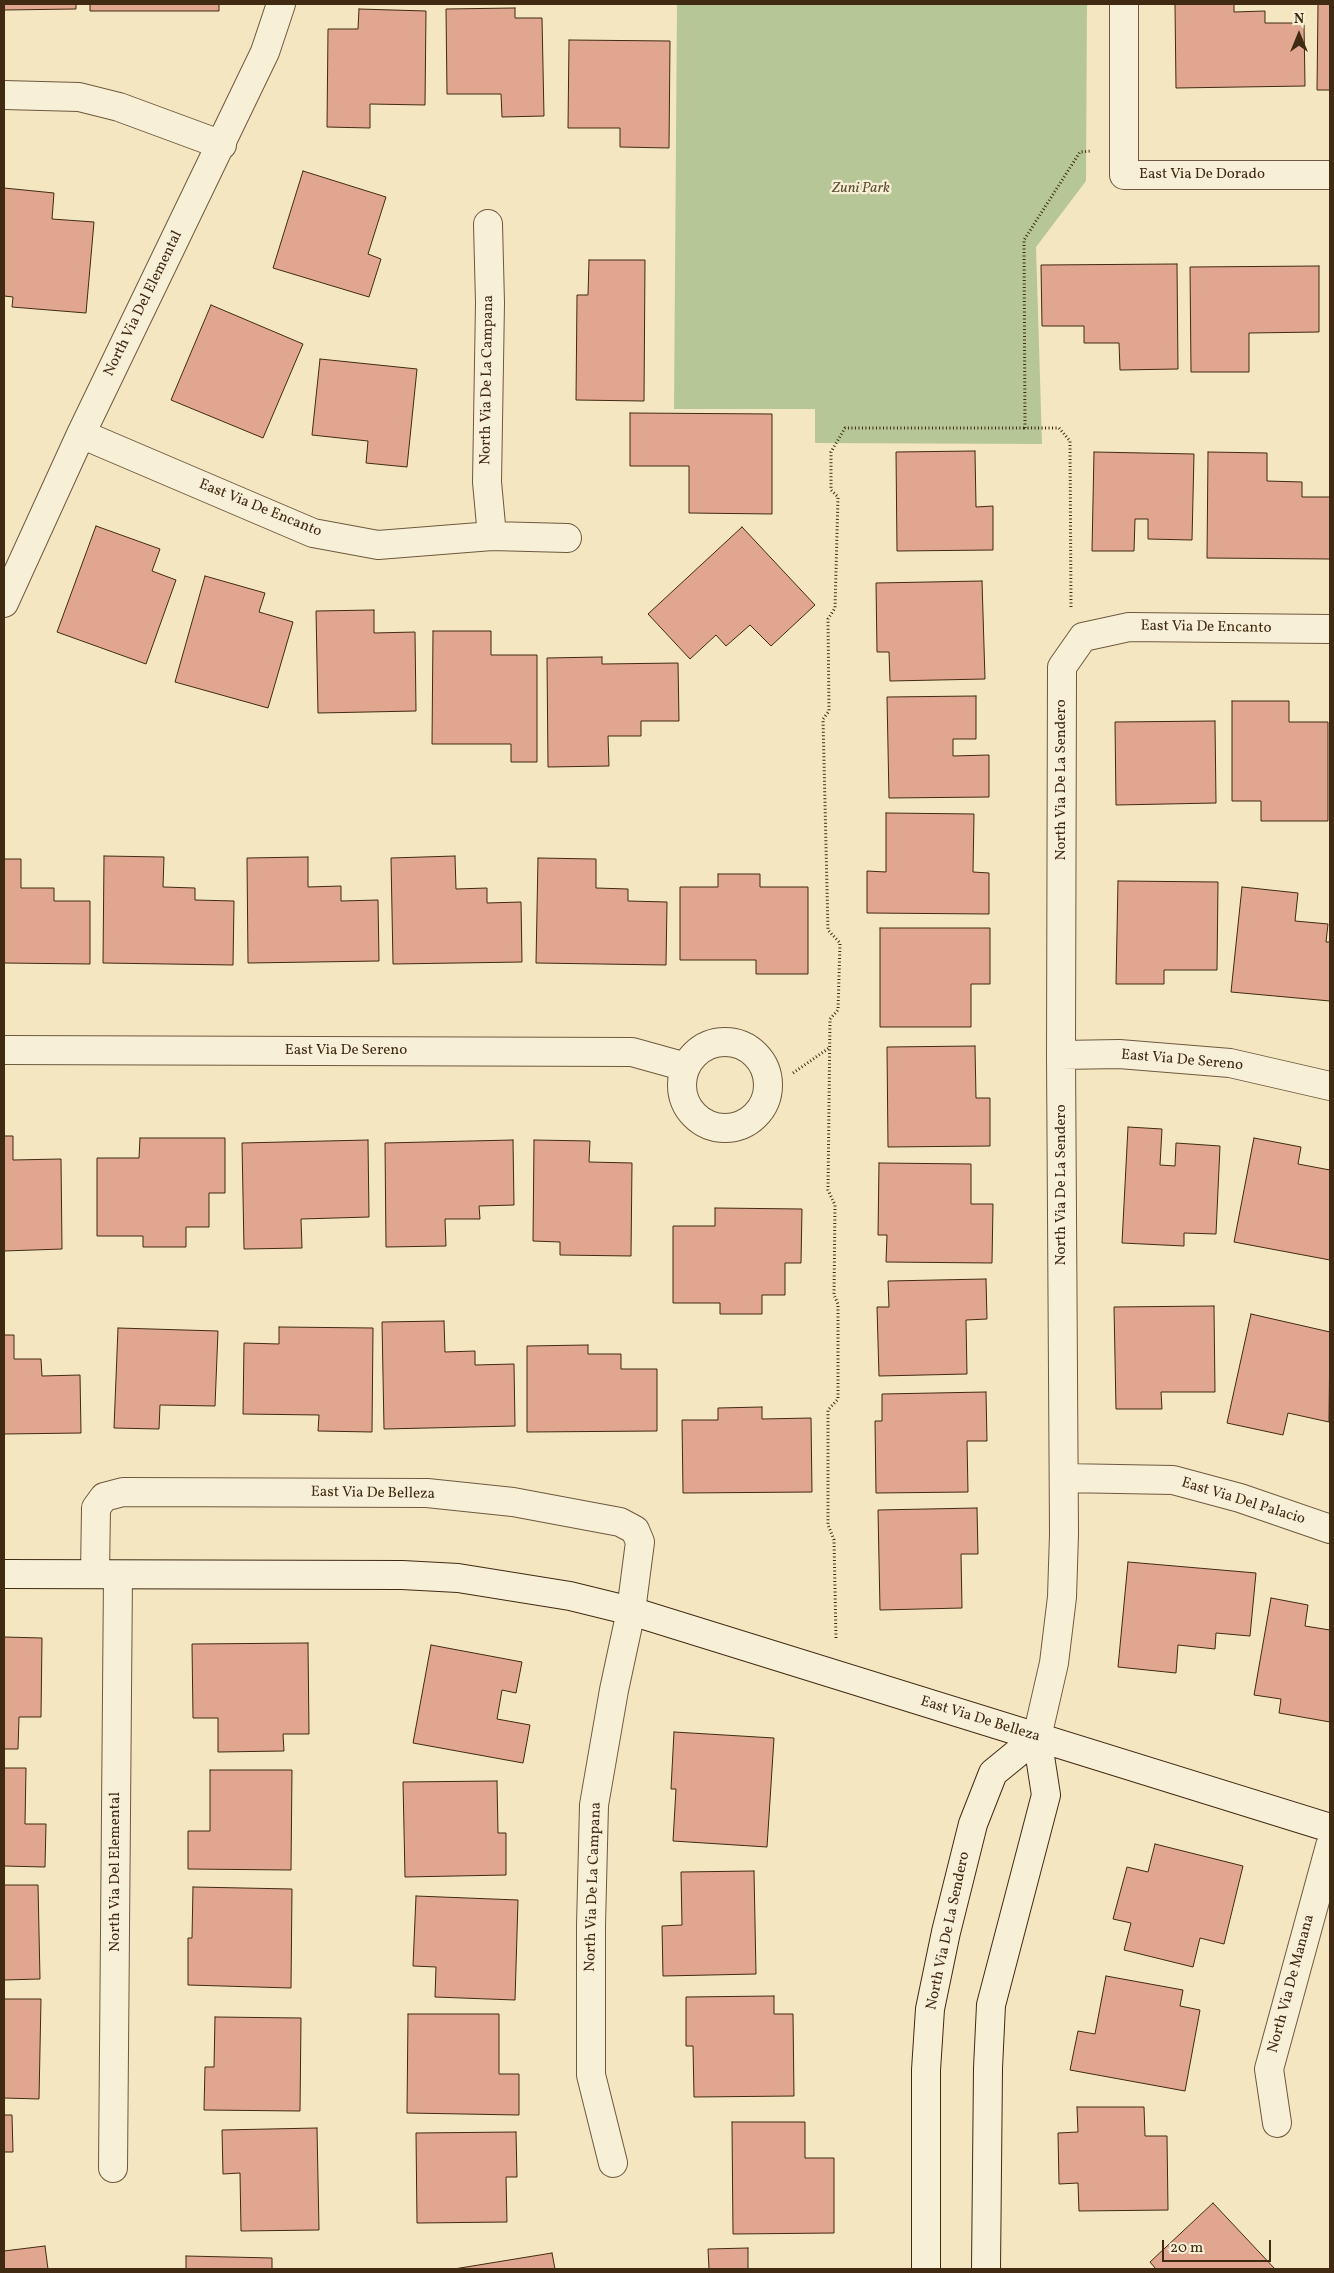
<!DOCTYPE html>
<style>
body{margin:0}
#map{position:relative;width:1334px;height:2273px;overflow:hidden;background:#f4e6c1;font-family:Vollkorn,serif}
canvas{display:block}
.frame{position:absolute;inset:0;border:5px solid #412a12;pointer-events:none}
.north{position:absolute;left:1274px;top:10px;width:50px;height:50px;-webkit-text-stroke:4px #f8efd7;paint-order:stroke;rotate:0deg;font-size:14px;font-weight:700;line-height:20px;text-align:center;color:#412a12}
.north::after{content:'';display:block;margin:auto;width:18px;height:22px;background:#412a12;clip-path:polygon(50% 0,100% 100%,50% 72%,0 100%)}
.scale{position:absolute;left:1162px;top:2240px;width:109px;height:22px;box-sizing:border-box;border:2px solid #412a12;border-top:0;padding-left:6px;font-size:15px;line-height:18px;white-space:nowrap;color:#412a12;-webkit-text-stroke:4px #f8efd7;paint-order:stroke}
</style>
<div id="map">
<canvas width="1334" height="2273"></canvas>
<div class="frame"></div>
<div class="north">N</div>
<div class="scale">20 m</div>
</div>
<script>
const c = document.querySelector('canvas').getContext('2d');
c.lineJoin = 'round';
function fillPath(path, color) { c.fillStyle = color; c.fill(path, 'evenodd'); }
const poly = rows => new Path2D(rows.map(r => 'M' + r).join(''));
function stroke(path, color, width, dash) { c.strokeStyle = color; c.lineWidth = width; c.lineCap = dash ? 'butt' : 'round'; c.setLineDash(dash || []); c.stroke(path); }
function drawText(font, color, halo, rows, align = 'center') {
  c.font = font + ' Vollkorn,serif'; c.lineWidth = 4.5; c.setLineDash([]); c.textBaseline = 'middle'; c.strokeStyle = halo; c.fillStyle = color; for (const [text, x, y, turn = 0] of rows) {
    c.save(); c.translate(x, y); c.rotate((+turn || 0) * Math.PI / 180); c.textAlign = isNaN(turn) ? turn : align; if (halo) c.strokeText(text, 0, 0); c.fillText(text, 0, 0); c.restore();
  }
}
fillPath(poly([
 [677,4,1087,4,1086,181,1036,247,1042,444,815,443,815,409,674,409]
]), '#b6c697');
const building = poly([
 [4,4,76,4,76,9,4,10,4,4],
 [90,4,219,4,219,11,90,11,90,4],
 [1175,4,1234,4,1234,12,1265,11,1265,23,1304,23,1305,86,1176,88,1175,4],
 [1318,4,1330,4,1330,90,1317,90,1318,4],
 [515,8,515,18,542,18,544,116,502,117,501,94,447,94,446,9,515,8],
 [359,9,426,11,425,105,370,104,370,128,327,127,328,29,358,29,359,9],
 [569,40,670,41,669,148,620,147,620,128,568,128,569,40],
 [303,171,386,197,368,254,381,259,369,297,273,268,303,171],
 [4,188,54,193,52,219,94,222,86,313,12,307,13,297,4,296,4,188],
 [589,260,645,260,644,401,576,400,577,295,588,295,589,260],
 [1177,264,1178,369,1120,370,1119,343,1084,343,1084,326,1042,326,1041,265,1177,264],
 [1319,266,1319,332,1249,333,1249,372,1191,372,1190,267,1319,266],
 [211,305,303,344,263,438,171,400,211,305],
 [320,359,417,369,407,467,366,463,368,441,312,435,320,359],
 [630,413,772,414,772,514,689,513,689,466,630,466,630,413],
 [975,451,976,507,993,506,993,550,897,551,896,452,975,451],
 [1094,452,1194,454,1192,540,1148,539,1148,519,1135,519,1134,551,1092,551,1094,452],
 [1208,452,1267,453,1267,481,1302,482,1302,497,1330,497,1330,559,1207,558,1208,452],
 [96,526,160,549,152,571,176,580,146,664,57,632,96,526],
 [742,527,815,605,771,646,750,625,726,646,716,635,690,659,648,614,742,527],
 [205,576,265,593,259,612,293,622,268,708,175,682,205,576],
 [982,581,985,679,890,681,889,652,877,652,876,583,982,581],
 [374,610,374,633,415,632,416,711,318,713,316,611,374,610],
 [433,631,491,631,491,655,537,655,537,762,511,762,511,744,432,744,433,631],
 [602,657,602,664,678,663,679,721,641,721,641,736,608,736,609,766,548,767,547,658,602,657],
 [976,696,976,739,953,739,953,756,989,755,989,797,889,798,887,697,976,696],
 [1232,701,1289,701,1289,722,1328,722,1328,821,1261,821,1261,801,1232,801,1232,701],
 [1215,721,1216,803,1116,805,1115,722,1215,721],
 [886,813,974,814,973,872,989,873,989,914,867,913,867,871,886,872,886,813],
 [104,856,164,857,163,887,195,888,195,900,234,901,233,965,103,963,104,856],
 [455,856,456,889,487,888,487,903,521,902,522,962,393,964,391,858,455,856],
 [308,857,308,887,341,886,341,901,378,900,379,961,248,963,247,858,308,857],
 [538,858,596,859,596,888,628,889,628,901,667,902,666,965,536,963,538,858],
 [4,859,21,859,21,888,54,888,54,901,90,901,90,964,4,963,4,859],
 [718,874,760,874,760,887,808,887,808,974,756,974,756,960,680,960,680,887,718,887,718,874],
 [1118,881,1218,882,1217,970,1164,970,1164,984,1116,984,1118,881],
 [1242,887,1298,893,1295,921,1328,924,1326,942,1330,942,1330,1001,1231,992,1242,887],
 [880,928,990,928,990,984,971,984,971,1027,880,1027,880,928],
 [975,1046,976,1098,990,1098,990,1146,888,1147,887,1047,975,1046],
 [1128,1127,1162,1129,1160,1165,1175,1166,1176,1143,1220,1146,1216,1234,1184,1233,1184,1246,1122,1243,1128,1127],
 [4,1136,13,1136,13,1160,61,1159,62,1249,4,1251,4,1136],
 [140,1138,225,1138,225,1193,209,1193,209,1227,186,1227,186,1247,143,1247,143,1236,97,1236,97,1158,139,1158,140,1138],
 [1254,1138,1301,1147,1298,1164,1330,1170,1330,1260,1234,1242,1254,1138],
 [368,1140,369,1217,301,1219,302,1248,244,1249,242,1143,368,1140],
 [513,1140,514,1205,479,1206,480,1219,445,1219,446,1246,386,1247,385,1143,513,1140],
 [534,1140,590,1141,589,1162,632,1163,631,1256,560,1255,560,1242,533,1241,534,1140],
 [879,1163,971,1164,971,1204,993,1204,992,1263,886,1262,887,1235,878,1235,879,1163],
 [715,1208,802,1209,801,1263,785,1263,785,1295,762,1295,762,1314,720,1314,720,1303,673,1303,673,1226,715,1226,715,1208],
 [986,1279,987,1319,966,1320,967,1374,879,1376,877,1307,889,1307,888,1281,986,1279],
 [1214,1306,1215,1392,1161,1392,1162,1409,1116,1409,1114,1307,1214,1306],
 [1251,1314,1330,1332,1329,1422,1288,1413,1283,1435,1227,1423,1251,1314],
 [444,1321,445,1352,475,1351,475,1365,514,1364,515,1426,384,1429,382,1322,444,1321],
 [279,1327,373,1328,372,1432,318,1431,319,1415,243,1414,244,1343,279,1344,279,1327],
 [118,1328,218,1331,215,1406,160,1405,159,1429,114,1428,118,1328],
 [4,1335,14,1335,14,1359,41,1359,42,1376,80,1375,81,1433,4,1434,4,1335],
 [588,1345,588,1354,621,1354,621,1369,657,1369,657,1431,527,1432,527,1346,588,1345],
 [986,1392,987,1441,967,1441,968,1492,876,1493,875,1421,882,1421,882,1394,986,1392],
 [762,1407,762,1419,811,1418,812,1492,683,1493,682,1420,718,1420,718,1408,762,1407],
 [977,1508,978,1554,961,1554,962,1608,880,1610,878,1510,977,1508],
 [1128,1562,1256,1573,1250,1636,1216,1633,1215,1649,1178,1645,1176,1673,1118,1667,1128,1562],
 [1271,1598,1308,1605,1305,1626,1330,1630,1330,1722,1279,1713,1281,1699,1254,1695,1271,1598],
 [4,1637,42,1638,41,1717,19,1717,18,1749,4,1749,4,1637],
 [308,1643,309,1734,283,1734,284,1751,218,1752,218,1718,193,1718,192,1644,308,1643],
 [431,1645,522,1662,516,1693,502,1690,497,1719,530,1725,523,1763,413,1743,431,1645],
 [674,1732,774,1738,767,1847,673,1841,676,1789,671,1789,674,1732],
 [4,1768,26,1768,25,1824,46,1824,45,1867,4,1866,4,1768],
 [210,1770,292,1770,291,1870,188,1869,188,1831,210,1831,210,1770],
 [497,1781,498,1833,506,1833,506,1875,405,1877,403,1782,497,1781],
 [1155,1844,1243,1866,1224,1944,1200,1938,1193,1967,1124,1950,1131,1923,1113,1919,1127,1867,1148,1872,1155,1844],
 [754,1871,756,1974,663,1976,662,1926,682,1925,681,1872,754,1871],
 [4,1885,38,1885,40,1979,4,1980,4,1885],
 [193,1887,292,1889,291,1988,188,1985,188,1938,192,1938,193,1887],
 [416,1896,518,1900,515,2000,435,1997,436,1967,413,1966,416,1896],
 [1106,1976,1183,1990,1180,2006,1200,2010,1185,2091,1070,2070,1078,2031,1095,2034,1106,1976],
 [774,1996,774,2014,793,2014,794,2096,694,2097,693,2046,686,2046,686,1997,774,1996],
 [4,1999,41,1999,39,2099,4,2098,4,1999],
 [408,2014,499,2014,499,2074,519,2074,519,2115,407,2113,408,2014],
 [215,2017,301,2018,300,2111,204,2110,205,2067,214,2067,215,2017],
 [1077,2107,1144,2107,1145,2136,1167,2136,1168,2210,1079,2211,1078,2183,1059,2184,1058,2133,1078,2132,1077,2107],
 [4,2115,12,2115,13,2152,4,2152,4,2115],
 [732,2122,805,2122,805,2158,834,2158,834,2233,733,2234,732,2122],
 [317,2128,319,2230,241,2231,240,2173,223,2174,222,2130,317,2128],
 [516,2132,517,2177,506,2177,507,2222,417,2223,416,2133,516,2132],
 [1213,2203,1275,2269,1156,2269,1150,2262,1213,2203],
 [45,2246,48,2269,4,2269,4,2251,45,2246],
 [748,2248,748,2269,709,2269,708,2249,748,2248],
 [552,2253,555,2269,454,2269,552,2253],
 [186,2256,272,2258,272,2269,186,2269,186,2256]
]);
fillPath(building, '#e0a68f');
stroke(building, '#412a12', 1);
const street = poly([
 [1124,4,1124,175,1330,175],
 [4,95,79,97,119,107,222,145],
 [488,224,490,303,487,482,492,536],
 [81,434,313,533,378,545,492,536,567,538],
 [4,603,81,434,265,52,281,4],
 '682 1085a43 43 0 1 1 86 0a43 43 0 1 1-86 0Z',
 [4,1050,632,1052,686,1067],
 [1061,1055,1119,1054,1230,1063,1330,1086],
 [1064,1478,1173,1480,1240,1498,1330,1529],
 [95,1574,96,1508,104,1497,123,1492,427,1493,513,1502,620,1522,635,1530,640,1542,631,1611,614,1690,594,1805,591,1925,591,2075,613,2163],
 [1037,1737,1054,1663,1062,1597,1064,1534,1061,1055,1062,667,1083,637,1129,627,1330,629],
 [1277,2123,1269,2069,1330,1846],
 [113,2168,118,1575]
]);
const secondary = poly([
 [4,1574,402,1575,458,1578,570,1596,631,1611,1330,1828],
 [926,2269,926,2070,930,2009,946,1932,973,1824,993,1773,1037,1737],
 [986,2269,988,2068,991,2005,1046,1795,1037,1737]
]);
stroke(street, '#6e593e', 30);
stroke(secondary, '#412a12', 30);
stroke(poly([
 [1071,607,1070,441,1059,428,1025,428,1024,240,1080,152,1091,151],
 [793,1073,829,1048],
 [836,1638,834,1540,828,1525,828,1410,838,1399,838,1304,834,1295,835,1205,828,1190,830,1019,838,1010,840,943,828,930,823,719,829,711,828,619,835,608,838,497,831,490,831,452,845,428,1025,428]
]), '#412a12', 3, [1, 2.5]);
stroke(street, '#f8efd7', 28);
stroke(secondary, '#f8efd7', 28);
drawText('15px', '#412a12', '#f8efd7', [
 ["East Via De Dorado",1202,175],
 ["North Via Del Elemental",144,304,-64],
 ["North Via De La Campana",488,380,-89],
 ["East Via De Encanto",260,509,22],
 ["East Via De Encanto",1206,628,1],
 ["North Via De La Sendero",1062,780,-90],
 ["East Via De Sereno",346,1051],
 ["East Via De Sereno",1182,1061,5],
 ["North Via De La Sendero",1062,1185,-90],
 ["East Via De Belleza",373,1494,1],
 ["East Via Del Palacio",1243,1502,17],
 ["East Via De Belleza",980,1720,17],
 ["North Via Del Elemental",116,1872,-90],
 ["North Via De La Campana",594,1887,-88],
 ["North Via De La Sendero",949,1931,-78],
 ["North Via De Manana",1292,1984,-75]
]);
drawText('italic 15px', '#5e5133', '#f8efd7', [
 ["Zuni Park",861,189]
]);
</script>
